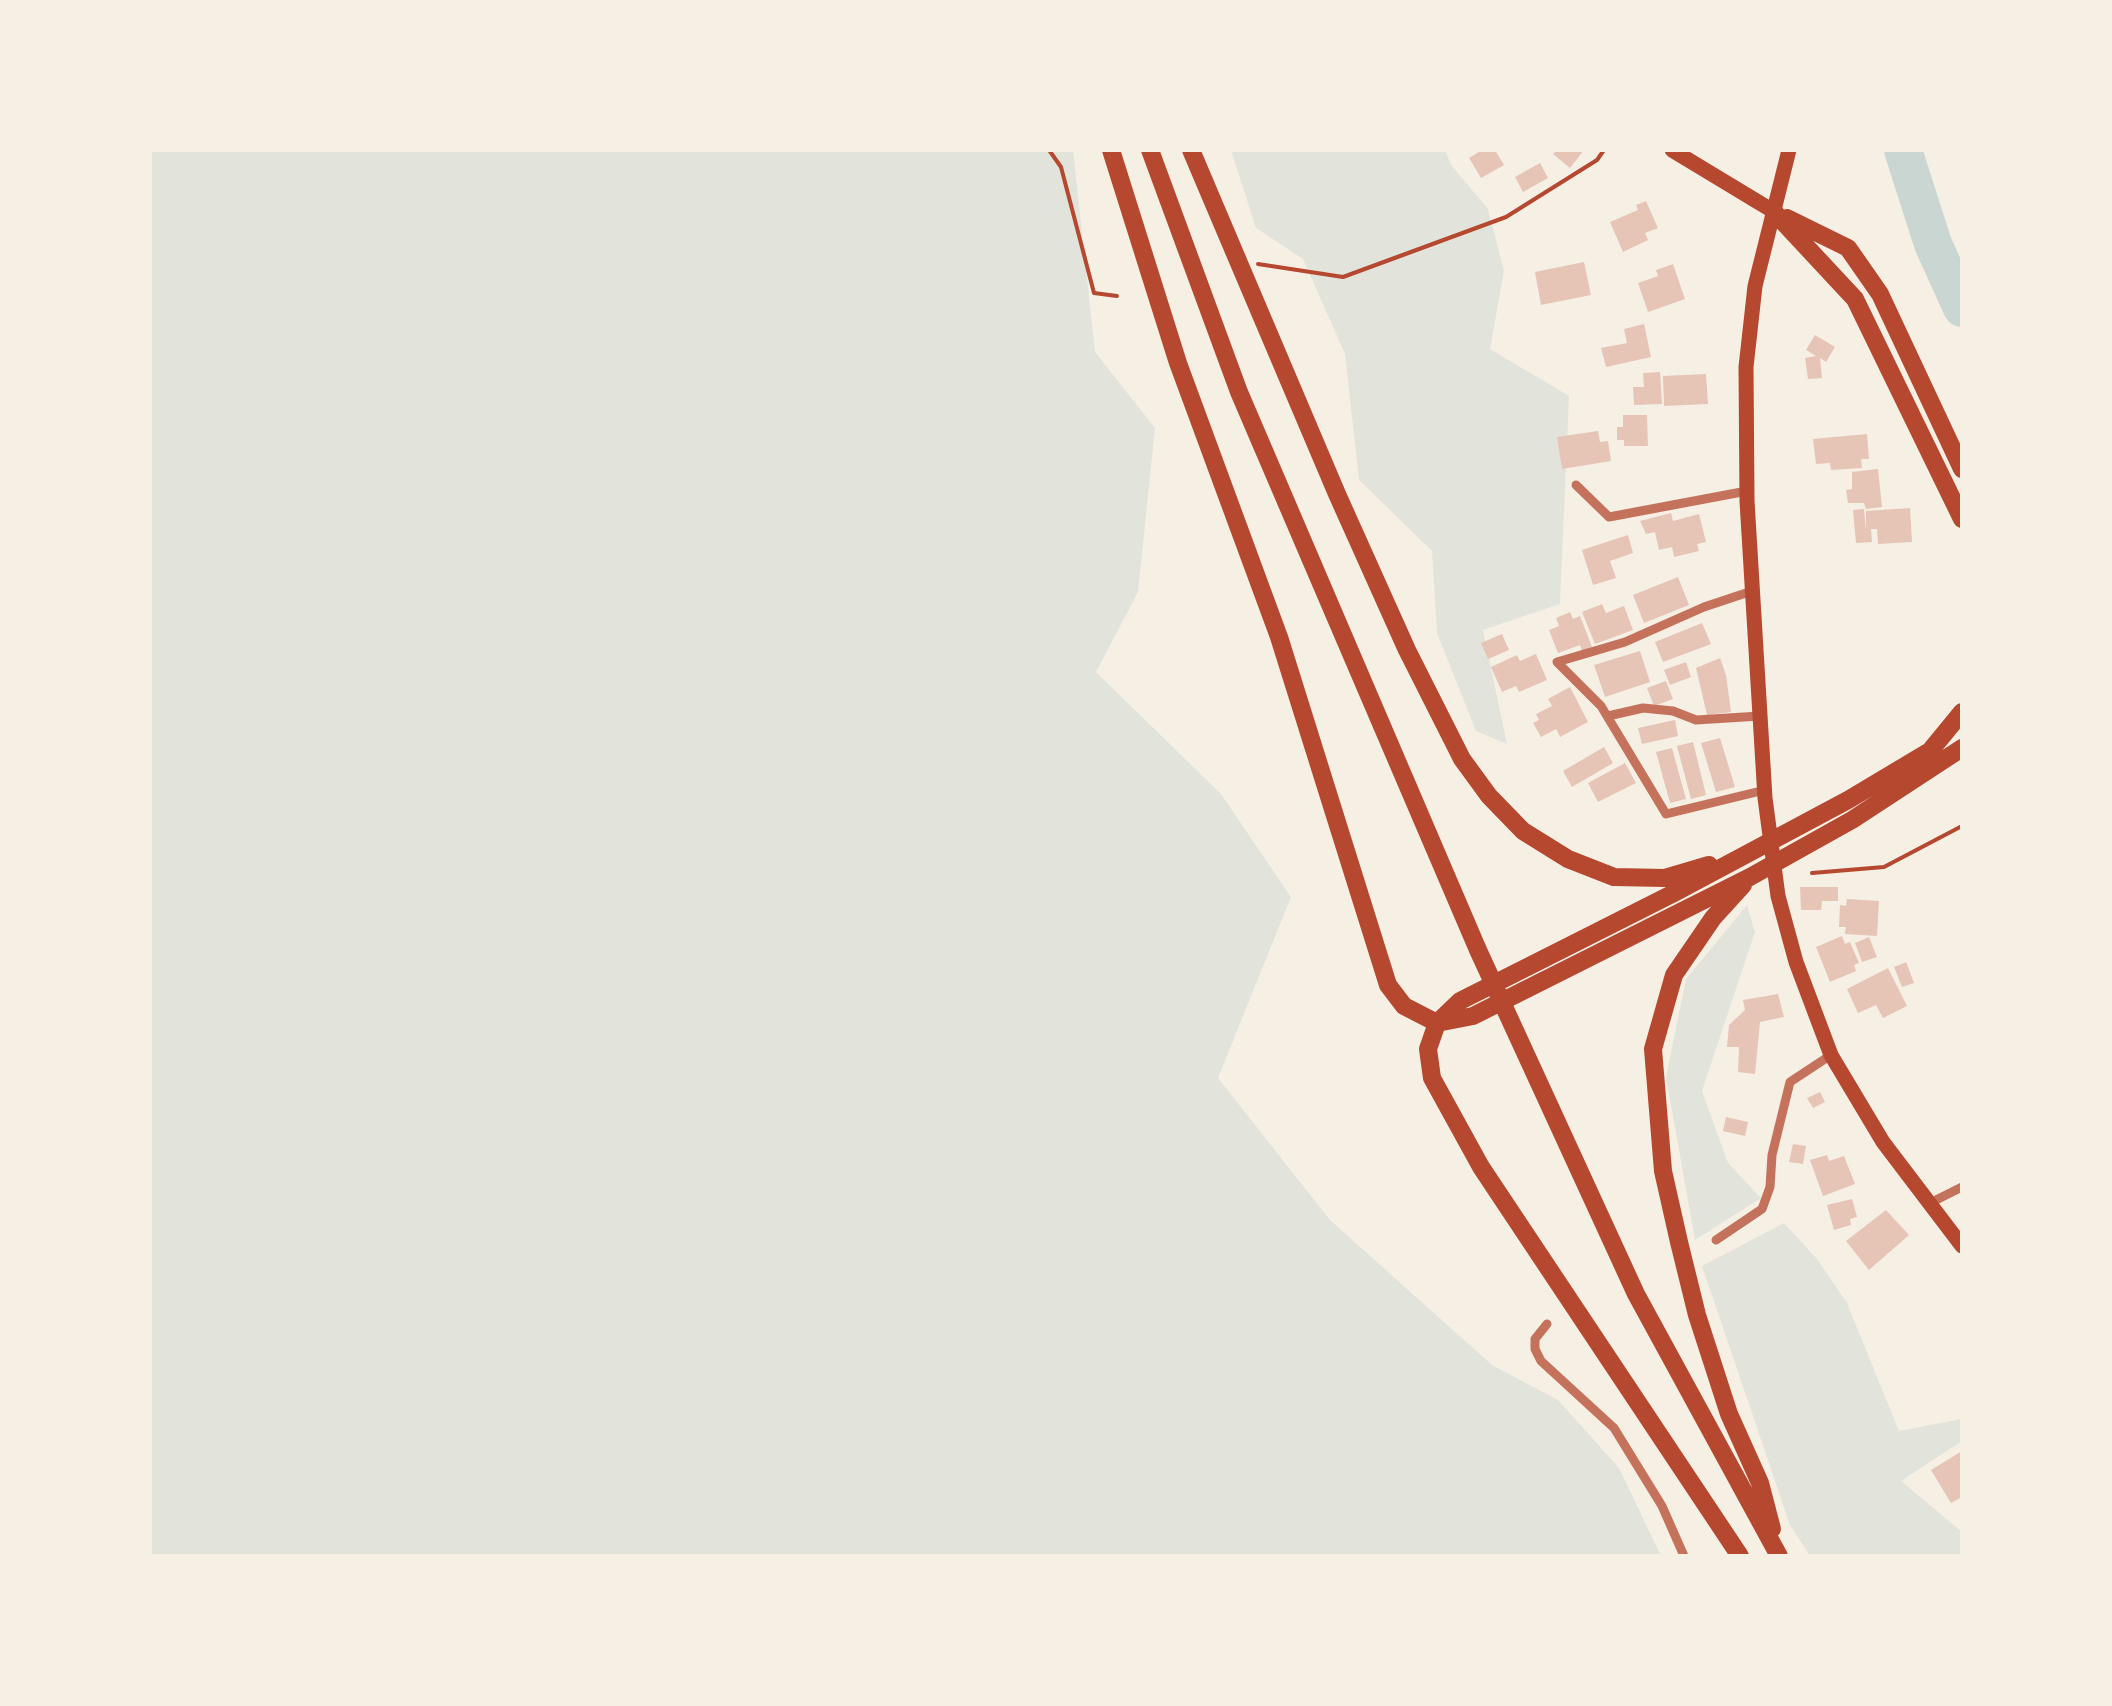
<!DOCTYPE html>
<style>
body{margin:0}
#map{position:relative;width:2112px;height:1706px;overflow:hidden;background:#f6efe4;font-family:Lora,serif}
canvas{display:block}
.frame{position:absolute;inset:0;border:152px solid #f6efe4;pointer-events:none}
</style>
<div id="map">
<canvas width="2112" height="1706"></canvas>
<div class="frame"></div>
</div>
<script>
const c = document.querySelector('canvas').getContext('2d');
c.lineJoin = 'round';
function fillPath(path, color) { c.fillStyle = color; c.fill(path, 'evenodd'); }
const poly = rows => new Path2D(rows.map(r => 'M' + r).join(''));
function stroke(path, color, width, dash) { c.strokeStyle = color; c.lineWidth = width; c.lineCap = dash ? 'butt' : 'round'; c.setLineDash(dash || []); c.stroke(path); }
fillPath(poly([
 [150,150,1073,150,1095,352,1155,428,1138,592,1096,672,1221,794,1291,897,1218,1078,1330,1220,1492,1365,1558,1400,1619,1468,1661,1556,150,1556],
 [1231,150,1445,150,1451,165,1488,209,1504,271,1490,349,1569,396,1560,604,1483,630,1507,744,1476,731,1437,633,1432,551,1359,480,1345,354,1303,259,1256,228],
 [1747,905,1755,932,1702,1091,1728,1163,1761,1198,1695,1240,1666,1077,1686,979],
 [1784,1223,1817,1259,1847,1303,1899,1431,1962,1419,1962,1441,1901,1481,1962,1532,1962,1556,1810,1556,1790,1525,1702,1266]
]), '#e2e4dc');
stroke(poly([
 [1903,150,1933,244,1962,308]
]), '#c9d6d2', 38);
fillPath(poly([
 [1482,150,1495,150,1504,165,1481,178,1469,158],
 [1557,150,1584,150,1570,168,1553,154],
 [1540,163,1548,178,1523,192,1515,177],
 [1646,201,1658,228,1645,233,1648,240,1623,252,1610,222,1638,210,1636,205],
 [1584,262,1591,295,1541,305,1535,272],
 [1673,264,1685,299,1648,312,1638,283,1658,276,1656,270],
 [1644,324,1651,357,1606,367,1601,348,1627,343,1624,329],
 [1815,335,1835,347,1826,362,1820,358,1822,378,1808,379,1805,358,1816,356,1806,350],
 [1660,372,1662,404,1634,405,1633,387,1644,387,1643,373],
 [1706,374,1708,404,1664,406,1663,376],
 [1623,415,1647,415,1648,446,1624,446,1624,440,1617,440,1617,427,1623,427],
 [1598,431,1600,442,1608,441,1611,461,1562,469,1557,437],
 [1867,434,1869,459,1861,459,1862,468,1831,470,1830,463,1816,464,1813,439],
 [1878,469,1882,507,1866,509,1864,503,1848,503,1846,490,1852,489,1852,472],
 [1910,508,1912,542,1878,544,1877,529,1871,529,1872,542,1856,543,1853,510,1864,509,1866,530,1866,511],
 [1671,513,1673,521,1699,514,1706,542,1697,544,1699,551,1674,557,1672,547,1659,550,1655,532,1646,534,1640,521],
 [1628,535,1633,553,1610,561,1616,578,1593,585,1582,550],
 [1678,577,1689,605,1644,623,1633,595],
 [1602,604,1606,613,1624,606,1633,630,1595,644,1582,612],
 [1570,612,1573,619,1580,616,1592,647,1582,651,1580,645,1558,653,1549,630,1559,626,1556,618],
 [1702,623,1711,644,1663,662,1655,642],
 [1502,634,1509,650,1488,659,1481,643],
 [1640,651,1650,682,1605,697,1594,665],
 [1536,654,1547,680,1519,692,1516,686,1502,692,1491,667,1517,655,1520,661],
 [1720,658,1726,675,1731,712,1707,715,1696,668],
 [1686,662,1691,677,1670,685,1664,670],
 [1666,681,1673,699,1654,706,1647,688],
 [1570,687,1588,722,1560,737,1556,729,1541,737,1533,723,1539,720,1536,714,1552,706,1548,699],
 [1675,720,1678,736,1642,744,1638,728],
 [1720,738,1735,787,1716,792,1701,743],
 [1693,742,1706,795,1691,799,1677,746],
 [1604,747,1613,763,1572,787,1563,771],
 [1672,748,1686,799,1670,803,1656,752],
 [1625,763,1636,783,1598,802,1588,783],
 [1800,887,1838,887,1838,901,1822,901,1821,910,1801,910],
 [1847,899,1879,901,1877,936,1845,934,1846,927,1839,927,1840,905,1846,906],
 [1842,936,1845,944,1850,942,1859,963,1854,965,1856,971,1830,982,1816,947],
 [1869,937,1877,957,1862,962,1855,943],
 [1906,962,1914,983,1902,987,1894,967],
 [1888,968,1907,1006,1883,1018,1876,1005,1858,1013,1847,989],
 [1778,994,1784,1017,1760,1022,1755,1074,1738,1072,1739,1047,1727,1047,1729,1025,1745,1010,1743,1000],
 [1820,1092,1825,1102,1813,1108,1807,1098],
 [1726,1117,1748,1122,1745,1136,1723,1131],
 [1793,1144,1806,1146,1803,1164,1789,1162],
 [1827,1155,1829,1161,1844,1156,1855,1184,1823,1196,1810,1160],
 [1852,1199,1857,1217,1850,1219,1851,1225,1834,1230,1827,1205],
 [1886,1210,1909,1235,1869,1270,1846,1241],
 [1962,1451,1962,1497,1951,1503,1931,1470]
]), '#e6c5b7');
stroke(poly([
 [1049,150,1061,167,1094,293,1117,296],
 [1258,264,1343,277,1506,217,1597,160,1604,150],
 [1812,873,1884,867,1962,826]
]), '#b5482f', 4);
stroke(poly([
 [1576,485,1609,517,1747,491],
 [1752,591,1704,607,1625,642,1557,662,1601,706,1666,814,1765,790],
 [1608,716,1643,708,1673,711,1696,720,1760,716],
 [1930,1203,1962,1187],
 [1716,1240,1762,1209,1770,1187,1772,1155,1790,1082,1831,1055],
 [1547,1324,1535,1339,1535,1349,1541,1361,1614,1428,1662,1506,1684,1556]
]), '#c5725c', 9);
stroke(poly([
 [1672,150,1773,211],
 [1789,150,1755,286,1746,367,1747,501,1765,798,1778,896,1796,962,1831,1055,1883,1142,1962,1246]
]), '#b5482f', 15);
stroke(poly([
 [1111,150,1178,363,1279,637,1388,985,1404,1006,1437,1023,1473,1016,1750,877,1852,820,1962,748],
 [1150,150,1239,392,1478,950,1636,1294,1779,1556],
 [1191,150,1337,494,1407,650,1462,759,1489,796,1523,831,1568,859,1614,877,1665,878,1709,865],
 [1773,211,1855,299,1962,519],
 [1787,218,1848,248,1880,294,1962,469],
 [1743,885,1713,918,1674,975,1653,1049,1663,1171,1679,1242,1697,1315,1729,1414,1760,1483,1772,1529],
 [1740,1556,1481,1167,1432,1078,1428,1049,1437,1023,1460,1001,1672,894,1848,800,1930,751,1962,712]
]), '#b5482f', 18);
</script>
